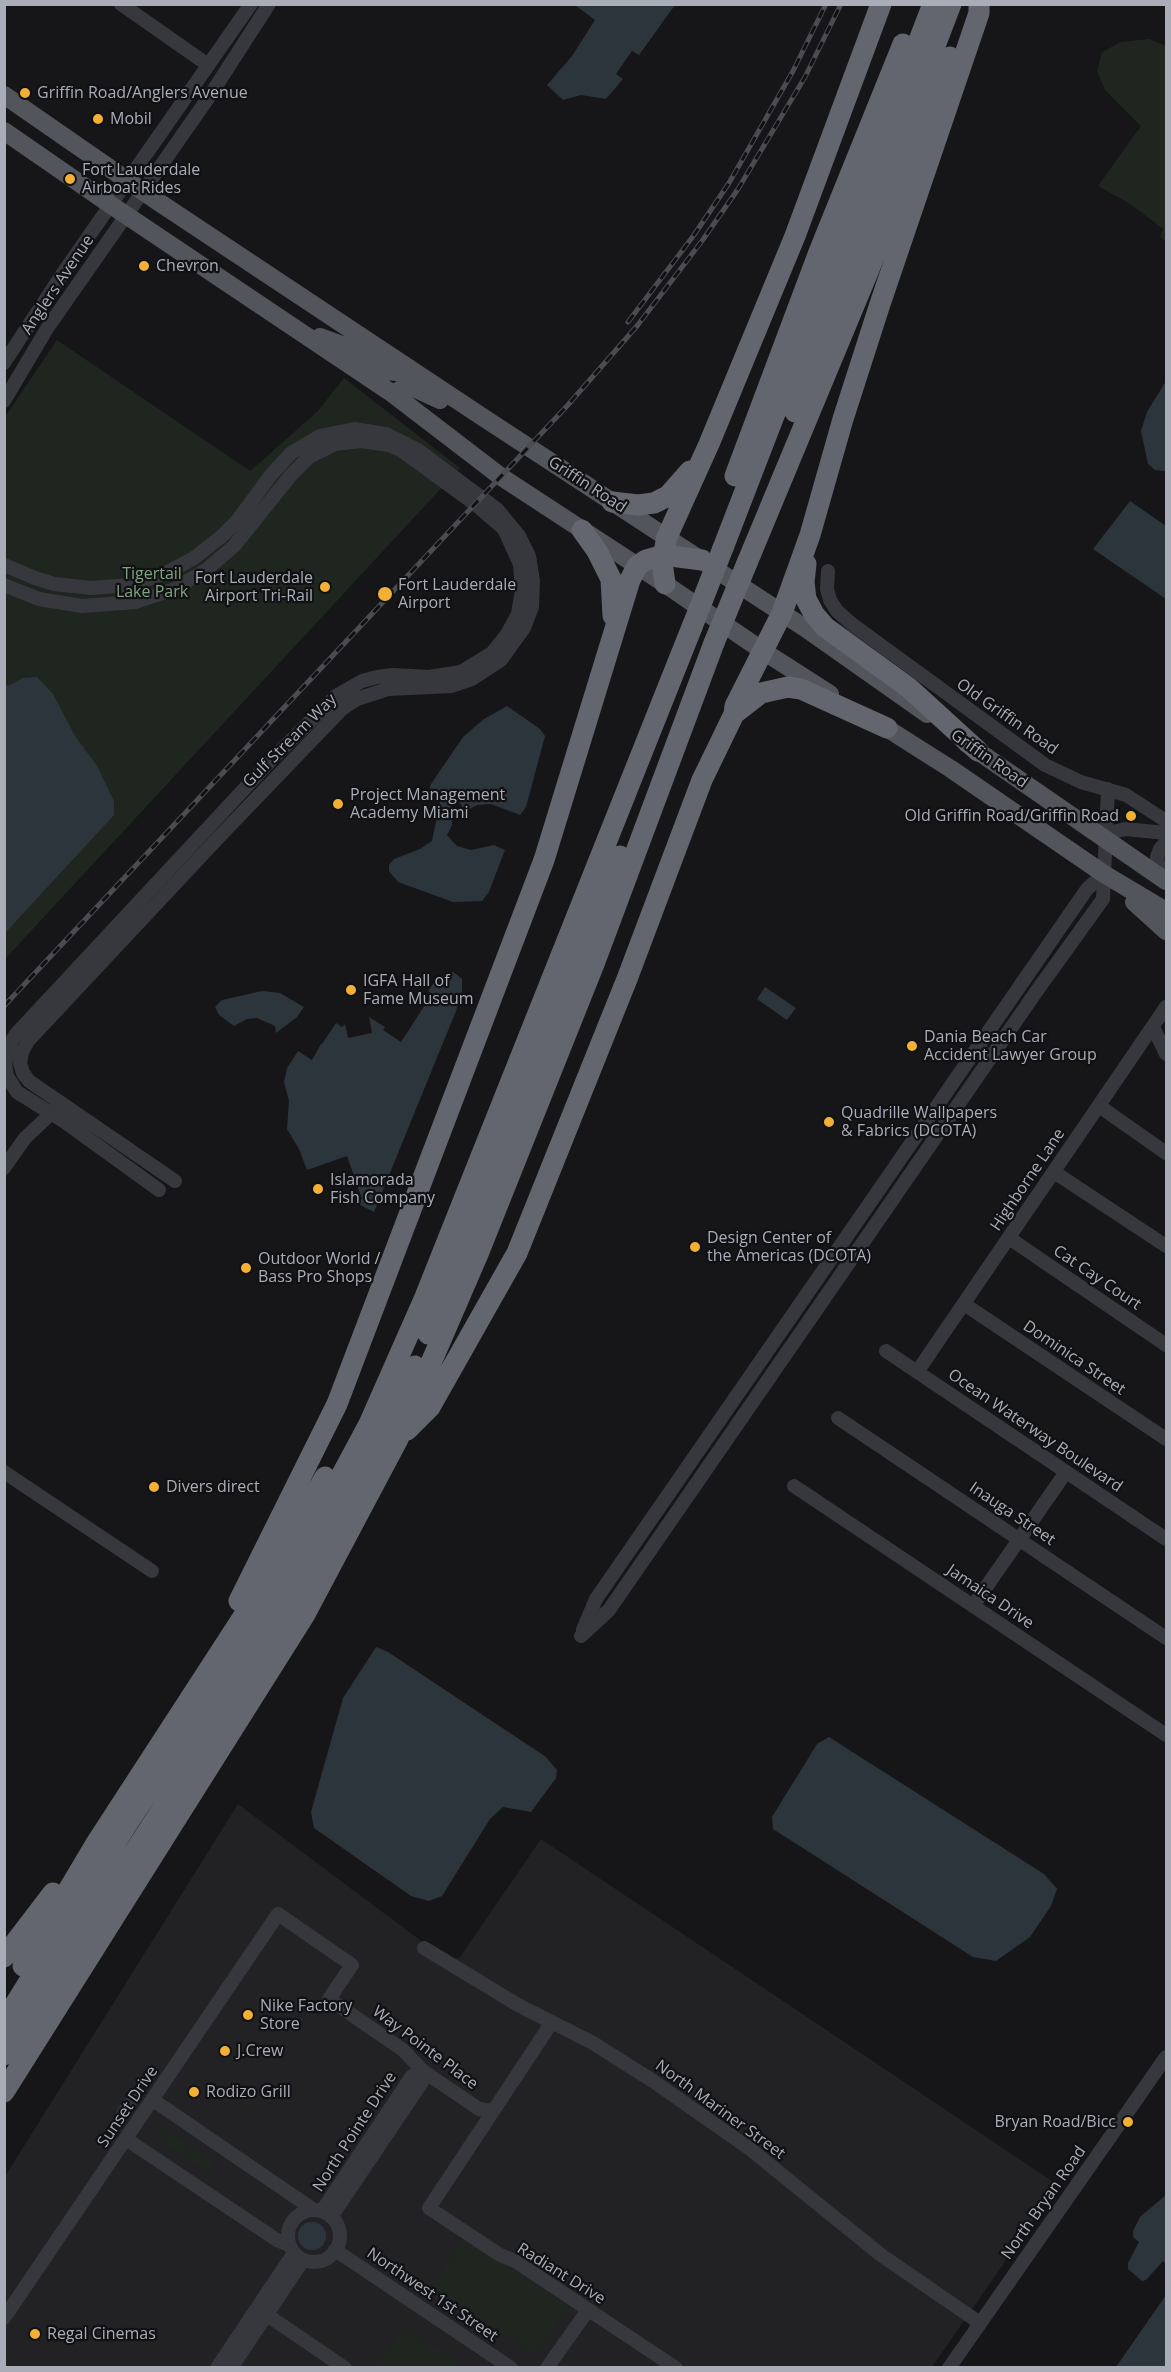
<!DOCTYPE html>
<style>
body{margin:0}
#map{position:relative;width:1171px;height:2372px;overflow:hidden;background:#161618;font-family:"Open Sans",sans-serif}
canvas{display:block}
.frame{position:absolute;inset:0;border:6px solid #a8adb8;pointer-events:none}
</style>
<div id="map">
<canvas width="1171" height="2372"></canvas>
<div class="frame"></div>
</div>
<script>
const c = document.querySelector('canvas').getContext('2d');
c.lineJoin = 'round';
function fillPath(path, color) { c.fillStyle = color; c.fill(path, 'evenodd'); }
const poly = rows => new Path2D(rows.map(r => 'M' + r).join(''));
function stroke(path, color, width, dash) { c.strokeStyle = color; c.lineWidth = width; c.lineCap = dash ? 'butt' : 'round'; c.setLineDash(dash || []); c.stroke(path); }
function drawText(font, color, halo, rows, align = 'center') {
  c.font = font + ' "Open Sans",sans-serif'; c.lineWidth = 4.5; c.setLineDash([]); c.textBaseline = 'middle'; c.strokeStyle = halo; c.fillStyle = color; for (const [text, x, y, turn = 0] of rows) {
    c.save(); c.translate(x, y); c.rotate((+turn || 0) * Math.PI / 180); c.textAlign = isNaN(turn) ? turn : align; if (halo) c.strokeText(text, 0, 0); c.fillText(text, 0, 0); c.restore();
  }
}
fillPath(poly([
 [238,1804,448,1961,460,1957,541,1839,1058,2185,932,2367,5,2368,4,2178]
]), '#222225');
fillPath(poly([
 [1149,39,1166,46,1166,242,1160,237,1163,229,1129,203,1098,186,1141,126,1105,90,1097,71,1102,52,1121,42],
 [57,340,250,471,317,412,344,378,460,468,5,959,5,417],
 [161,2127,213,2162,207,2172,154,2136],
 [466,2236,569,2306,539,2351,529,2352,432,2286],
 [404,2327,465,2367,377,2367]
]), '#1e261f');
fillPath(poly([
 [575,5,675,5,639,55,632,51,616,74,623,79,606,99,581,95,563,100,547,85,572,56,595,20],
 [1166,381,1166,471,1155,470,1148,464,1141,431,1147,412],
 [1130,501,1166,526,1166,599,1093,549],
 [37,677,53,694,75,736,97,766,114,801,114,815,5,933,5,684,8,686,23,678],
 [507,706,540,729,545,736,526,807,520,815,491,804,477,805,466,811,463,809,456,794,452,793,452,825,447,835,457,846,471,850,494,845,505,850,489,892,482,901,453,902,398,882,389,871,389,865,394,859,420,849,432,841,440,803,437,794,429,790,431,784,463,737,484,719],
 [453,972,462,979,462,992,456,1011,374,1212,360,1205,358,1200,362,1199,347,1156,307,1170,299,1149,287,1129,289,1101,284,1082,287,1068,298,1051,312,1060,321,1044,322,1044,336,1023,342,1027,345,1024,348,1038,372,1033,369,1017,385,1027,383,1030,401,1042,432,994,428,991,437,978],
 [765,987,796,1008,787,1020,757,999],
 [262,991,280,993,304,1007,297,1017,276,1033,275,1026,257,1018,247,1019,234,1026,219,1015,215,1007,222,1000],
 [376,1647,388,1652,546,1757,557,1770,556,1778,531,1812,503,1807,490,1819,442,1896,429,1901,411,1896,314,1828,311,1812,343,1698],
 [829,1737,1044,1874,1057,1889,1051,1906,1030,1937,996,1961,973,1957,773,1829,772,1817,817,1744],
 [138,2092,141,2092,142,2096,118,2131,115,2132,113,2129,114,2120,118,2108,125,2099],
 [1166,2195,1166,2264,1163,2261,1146,2280,1142,2281,1128,2269,1128,2263,1139,2242,1133,2237,1133,2231,1140,2217],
 '298 2236a14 14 0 1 1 28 0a14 14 0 1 1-28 0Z',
 [1166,2295,1166,2367,1116,2367]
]), '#2c353c');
stroke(poly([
 [121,4,208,65],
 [4,363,63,273,251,4],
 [4,401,48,327,211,94,269,4],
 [4,565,35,578,54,584,91,588,130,585,166,573,194,558,222,536,237,521,271,475,291,453,320,436,354,429,386,434,418,450,497,509,519,536,529,556,533,581,532,607,524,628,501,660,472,679,452,686,388,689,357,699,342,709,219,837,28,1041,22,1052,20,1063,23,1073,29,1081,175,1181],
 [828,571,827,589,830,600,837,611,853,625,1045,765,1081,782,1126,795,1166,821],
 [4,585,39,599,82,606,136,602,174,589,206,570,234,546,291,475,309,457,335,444,361,441,389,445,401,450,475,504,504,529,520,564,522,590,518,614,507,634,492,653,461,672,429,677,393,675,377,677,362,681,336,696,274,757,16,1034,11,1042,5,1064,7,1076,17,1092,65,1122,159,1190],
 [1105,840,1113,832,1125,829,1166,833],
 [1160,877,1157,857,1160,849,1166,842],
 [1153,1027,1166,1054],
 [1099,1106,1166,1153],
 [4,1168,25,1138,56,1109],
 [1054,1172,1166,1246],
 [1009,1238,1166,1345],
 [964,1304,1166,1439],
 [886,1351,1166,1539],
 [917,1372,1166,1007],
 [838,1418,1166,1638],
 [4,1472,152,1571],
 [794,1486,1166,1735],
 [973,1606,1066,1472],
 [583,1630,596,1599,1087,889,1104,874],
 [581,1636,609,1610,1036,992,1103,899,1108,789],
 [424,1948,518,2005,593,2043,653,2081,750,2149,881,2255,980,2323],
 [552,2022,429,2208,500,2255,515,2261,676,2368],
 [153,2100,314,2210],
 [126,2139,277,2240,289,2245],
 '288 2236a26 26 0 1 1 52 0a26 26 0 1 1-52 0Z',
 [322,2211,412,2076,423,2071],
 [331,2217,422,2082,423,2071],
 [335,2250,511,2368],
 [267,2315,345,2368],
 [4,2318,278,1914,352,1965,329,1999,403,2050,423,2071,479,2109,493,2111],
 [217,2368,294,2253],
 [231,2368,303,2260],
 [547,2368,588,2310],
 [949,2368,1166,2057]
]), '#37383d', 14);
stroke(poly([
 [4,95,157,201,484,418,805,628,927,714],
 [4,131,111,205,393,394,500,476,665,584,763,651,830,694],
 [320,337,350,348,388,371,403,373,409,368],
 [393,394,403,388,414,388,440,400],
 [877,722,951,769,1104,874,1166,911],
 [966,743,1166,881],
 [1134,902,1166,931]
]), '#53555c', 18);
stroke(poly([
 [795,412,951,4],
 [735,476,819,252,903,44],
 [612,502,638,505,654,503,668,496,690,471],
 [582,530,597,551,611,579,613,616],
 [723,548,933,4],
 [747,563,868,272,950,57],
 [806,564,804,582,806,599,814,614,825,627,909,688,978,751],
 [665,584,662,562,667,537,709,444,795,236,881,4],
 [734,714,761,693,788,687,801,689,887,728],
 [428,1334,620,856],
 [407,1430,430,1407,517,1253,627,979,702,780,734,714,735,706,782,613,810,535,843,419,880,304,979,13,979,4],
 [239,1601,337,1404,544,860,630,580,637,566,646,560,663,555,702,560],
 [4,1957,53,1893],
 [23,1966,95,1845,269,1577,325,1477],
 [4,2022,129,1821,272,1605,369,1424,425,1297,692,627],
 [4,2055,287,1615,415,1366],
 [4,2092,304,1616,398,1439,478,1254,594,964,714,643]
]), '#63666e', 21);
const rail = poly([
 [628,322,694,235,729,183,793,71,826,4],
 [4,1006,567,406,637,326,702,241,738,189,805,77,841,4]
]);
stroke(rail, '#4a4c52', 5);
stroke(rail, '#111113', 3, [9]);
stroke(poly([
 [692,627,723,548],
 [714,643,747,563]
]), '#63666e', 21);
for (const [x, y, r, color] of [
 [25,93,6,"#f2b134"],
 [98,119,6,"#f2b134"],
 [70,179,6,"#f2b134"],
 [144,266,6,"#f2b134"],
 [325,587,6,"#f2b134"],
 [385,594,8,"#f2b134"],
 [338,804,6,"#f2b134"],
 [1131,816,6,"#f2b134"],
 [351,990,6,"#f2b134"],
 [912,1046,6,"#f2b134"],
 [829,1122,6,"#f2b134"],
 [318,1189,6,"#f2b134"],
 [695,1247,6,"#f2b134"],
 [246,1268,6,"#f2b134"],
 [154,1487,6,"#f2b134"],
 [248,2015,6,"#f2b134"],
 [225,2051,6,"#f2b134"],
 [194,2092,6,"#f2b134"],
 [1128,2122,6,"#f2b134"],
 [35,2334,6,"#f2b134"]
]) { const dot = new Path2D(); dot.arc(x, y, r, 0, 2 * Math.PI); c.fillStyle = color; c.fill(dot); stroke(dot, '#111113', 2); }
drawText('16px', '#a8adb8', '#111113', [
 ["Griffin Road/Anglers Avenue",37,93],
 ["Mobil",110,119],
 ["Fort Lauderdale",82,170],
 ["Airboat Rides",82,188],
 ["Chevron",156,266],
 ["Fort Lauderdale",313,578,"right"],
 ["Airport Tri-Rail",313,596,"right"],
 ["Fort Lauderdale",398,585],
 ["Airport",398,603],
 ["Project Management",350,795],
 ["Academy Miami",350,813],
 ["Old Griffin Road/Griffin Road",1119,816,"right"],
 ["IGFA Hall of",363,981],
 ["Fame Museum",363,999],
 ["Dania Beach Car",924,1037],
 ["Accident Lawyer Group",924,1055],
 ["Quadrille Wallpapers",841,1113],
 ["& Fabrics (DCOTA)",841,1131],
 ["Islamorada",330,1180],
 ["Fish Company",330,1198],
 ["Design Center of",707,1238],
 ["the Americas (DCOTA)",707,1256],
 ["Outdoor World /",258,1259],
 ["Bass Pro Shops",258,1277],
 ["Divers direct",166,1487],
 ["Nike Factory",260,2006],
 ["Store",260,2024],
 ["J.Crew",237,2051],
 ["Rodizo Grill",206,2092],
 ["Bryan Road/Bicc",1116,2122,"right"],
 ["Regal Cinemas",47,2334]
], 'left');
drawText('16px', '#a8adb8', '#111113', [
 ["Anglers Avenue",58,285,-56],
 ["Griffin Road",587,485,33],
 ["Old Griffin Road",1007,717,35],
 ["Gulf Stream Way",290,741,-45],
 ["Griffin Road",989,759,35],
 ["Highborne Lane",1028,1180,-56],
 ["Cat Cay Court",1097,1278,34],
 ["Dominica Street",1074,1358,34],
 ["Ocean Waterway Boulevard",1035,1431,34],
 ["Inauga Street",1012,1514,34],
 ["Jamaica Drive",990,1597,34],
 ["Way Pointe Place",425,2048,37],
 ["Sunset Drive",128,2107,-56],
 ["North Mariner Street",720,2110,36],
 ["North Pointe Drive",355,2132,-57],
 ["North Bryan Road",1044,2203,-55],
 ["Radiant Drive",561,2274,32],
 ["Northwest 1st Street",432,2295,34]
]);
drawText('16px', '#7fa381', '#111113', [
 ["Tigertail",152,574],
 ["Lake Park",152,592]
]);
</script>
